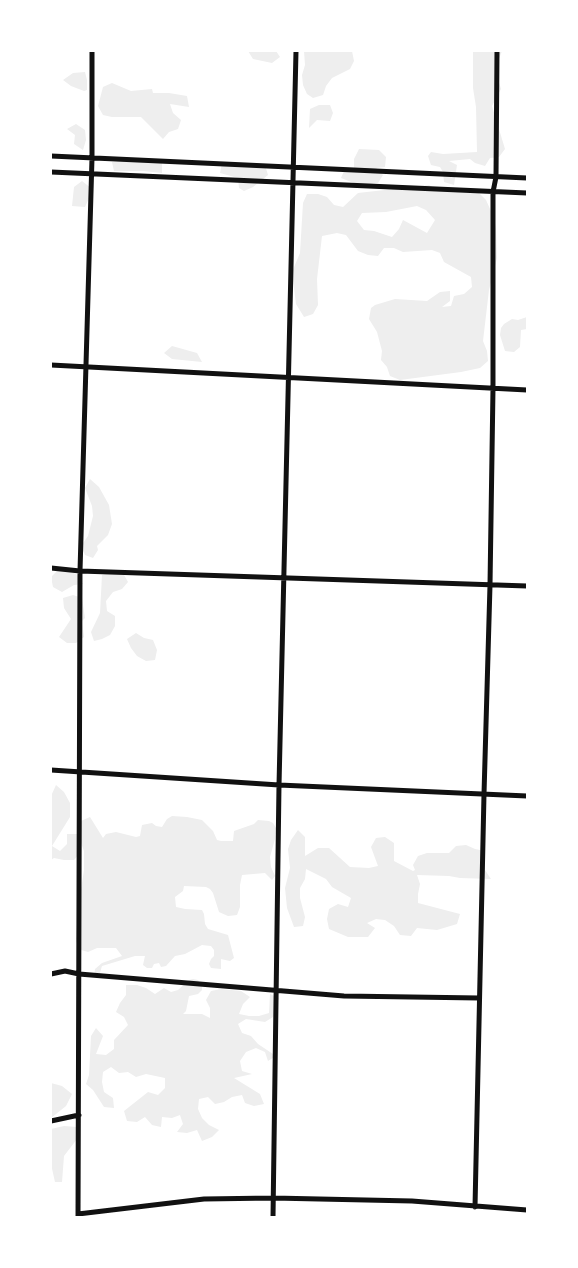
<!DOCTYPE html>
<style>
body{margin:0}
#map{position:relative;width:578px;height:1268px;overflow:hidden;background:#fff;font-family:"Titillium Web",sans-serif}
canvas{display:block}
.frame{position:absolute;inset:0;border:52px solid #fff;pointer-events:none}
</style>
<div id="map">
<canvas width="578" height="1268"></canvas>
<div class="frame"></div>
</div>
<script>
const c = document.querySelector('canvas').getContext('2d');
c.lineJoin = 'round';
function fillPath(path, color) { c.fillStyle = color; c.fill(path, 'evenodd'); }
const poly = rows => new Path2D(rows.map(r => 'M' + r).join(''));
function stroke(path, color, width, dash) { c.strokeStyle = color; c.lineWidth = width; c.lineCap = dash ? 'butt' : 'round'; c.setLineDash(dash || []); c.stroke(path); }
fillPath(poly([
 [248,51,276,51,280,57,272,63,253,59],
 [304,51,352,51,354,61,350,69,332,78,326,86,323,95,313,98,307,94,303,85,302,75,305,65],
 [473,51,502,51,495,69,501,89,492,106,505,149,499,157,490,158,485,166,475,163,470,159,449,161,457,165,454,185,444,182,443,172,440,167,431,165,428,156,431,152,443,154,477,152,476,107,473,88],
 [85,72,87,80,87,90,84,91,71,86,63,80,73,73],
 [112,83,131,91,152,89,153,93,169,93,187,96,189,107,170,104,173,113,181,120,178,129,169,132,163,139,141,117,112,117,103,115,98,106,103,87],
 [319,105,330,105,333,113,330,121,317,120,309,128,310,109],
 [76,124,85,130,86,140,83,150,74,144,75,135,67,129],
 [359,149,379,150,386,157,385,167,376,168,383,175,378,183,359,185,341,178,345,169,354,170,354,159],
 [122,161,162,163,162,173,143,171,114,171,112,162],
 [222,163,265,165,268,175,253,187,244,191,239,188,238,178,220,173],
 [82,181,91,188,89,198,85,207,72,206,74,187],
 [429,185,438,190,478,192,486,200,494,218,496,229,497,258,489,290,483,341,487,351,488,361,480,368,461,372,400,380,390,376,387,367,381,360,382,351,377,332,369,319,371,308,375,305,395,299,427,301,440,292,450,291,450,301,442,307,451,306,454,296,464,294,472,287,471,277,444,262,440,253,432,250,403,252,394,248,384,248,378,256,368,255,358,251,346,235,337,233,322,236,317,279,318,305,313,314,304,317,296,304,292,272,300,253,303,203,307,194,318,194,327,197,334,205,343,207,358,193],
 [417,206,426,210,435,220,427,233,403,220,399,229,392,237,374,231,364,230,357,221,362,213,386,212],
 [527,317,527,329,521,330,520,347,514,352,505,351,500,335,501,328,504,324,512,319,518,320],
 [172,346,197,353,202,362,172,359,164,353],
 [90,479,99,487,109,505,112,524,108,535,97,546,98,550,93,558,85,555,81,546,88,536,93,516,92,506,85,488],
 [58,570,69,571,78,575,83,584,74,585,62,592,53,587,51,577],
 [113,572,123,573,128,582,122,589,113,592,106,601,107,611,115,616,115,626,110,635,102,639,94,641,91,632,100,613,102,575],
 [73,595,82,598,85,618,82,621,84,637,76,643,67,643,59,637,71,619,64,608,63,598],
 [136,633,144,638,153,640,157,650,155,660,146,661,137,656,131,648,127,639],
 [56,785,64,792,70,803,70,817,52,846,60,851,67,844,67,834,77,834,81,821,90,817,103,838,106,834,116,832,136,837,140,836,142,825,152,823,156,826,162,827,167,819,172,816,187,817,202,820,213,831,217,840,221,841,233,841,234,831,254,824,258,820,269,821,273,823,276,828,275,839,270,857,271,867,275,876,272,880,265,873,242,875,240,885,240,907,237,915,228,916,219,912,213,893,210,889,206,887,184,886,183,891,175,897,176,907,185,909,202,910,204,914,205,924,208,929,228,935,234,958,230,961,221,959,221,969,211,968,209,964,211,959,214,956,214,950,211,946,202,945,185,954,175,956,166,966,161,967,159,963,154,964,152,968,147,968,143,965,145,956,135,956,102,966,99,976,94,976,95,969,102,963,122,956,116,948,97,948,88,952,78,949,76,939,78,909,84,870,84,851,81,843,81,852,74,860,64,860,54,858,51,860,51,796],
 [298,830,305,837,305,856,318,848,329,848,350,867,369,868,378,866,371,847,376,838,385,837,394,843,394,861,413,871,415,870,413,865,418,856,427,853,449,853,456,846,466,845,475,849,485,851,485,870,491,879,460,878,449,876,417,875,420,884,418,894,418,903,460,914,457,924,437,930,417,928,411,936,400,935,394,926,385,920,376,919,367,923,375,928,368,937,348,937,329,929,327,919,329,909,338,904,348,907,351,898,332,887,326,879,306,869,305,879,300,888,300,898,305,917,303,926,294,927,287,908,285,888,290,868,288,849,291,840],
 [193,979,198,980,202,985,202,990,198,994,189,996,186,1011,183,1014,202,1014,210,1018,210,1008,206,1000,211,991,221,989,241,991,250,997,243,1004,239,1014,249,1016,259,1016,269,1013,270,994,279,998,273,1017,265,1022,246,1019,238,1024,242,1033,251,1036,258,1044,276,1056,268,1061,265,1052,256,1048,246,1052,240,1061,242,1071,252,1074,234,1078,260,1094,264,1104,254,1106,245,1103,242,1095,232,1097,224,1102,215,1104,208,1097,199,1099,198,1109,202,1118,209,1125,219,1130,212,1137,202,1141,197,1130,187,1133,177,1132,183,1124,180,1115,172,1118,162,1117,161,1127,152,1125,145,1117,137,1122,127,1121,124,1111,148,1092,158,1095,165,1088,165,1078,146,1074,136,1077,128,1072,119,1073,111,1067,103,1072,102,1082,104,1092,113,1098,114,1108,104,1107,93,1090,86,1084,89,1075,91,1036,96,1028,103,1036,96,1054,106,1055,114,1049,114,1040,128,1025,124,1017,116,1012,120,1003,126,995,126,985,137,985,146,988,155,994,164,988,171,992,178,990,189,980],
 [51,1083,62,1086,72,1094,66,1106,51,1118],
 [64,1126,77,1127,77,1139,64,1156,62,1182,55,1182,51,1164,51,1129]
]), '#eee');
stroke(poly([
 [51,156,527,178],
 [51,172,527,193],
 [51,365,527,390],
 [51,568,80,571,527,586],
 [51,770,279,785,527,796],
 [51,974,65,971,79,974,344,996,479,998],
 [51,1121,79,1115],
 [475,1207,484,794,490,585,493,388,493,192,496,177,497,51],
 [78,1214,204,1199,273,1198,412,1201,527,1210],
 [78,1217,80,571,92,158,92,51],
 [273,1217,279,785,296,51]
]), '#111', 5);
</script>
